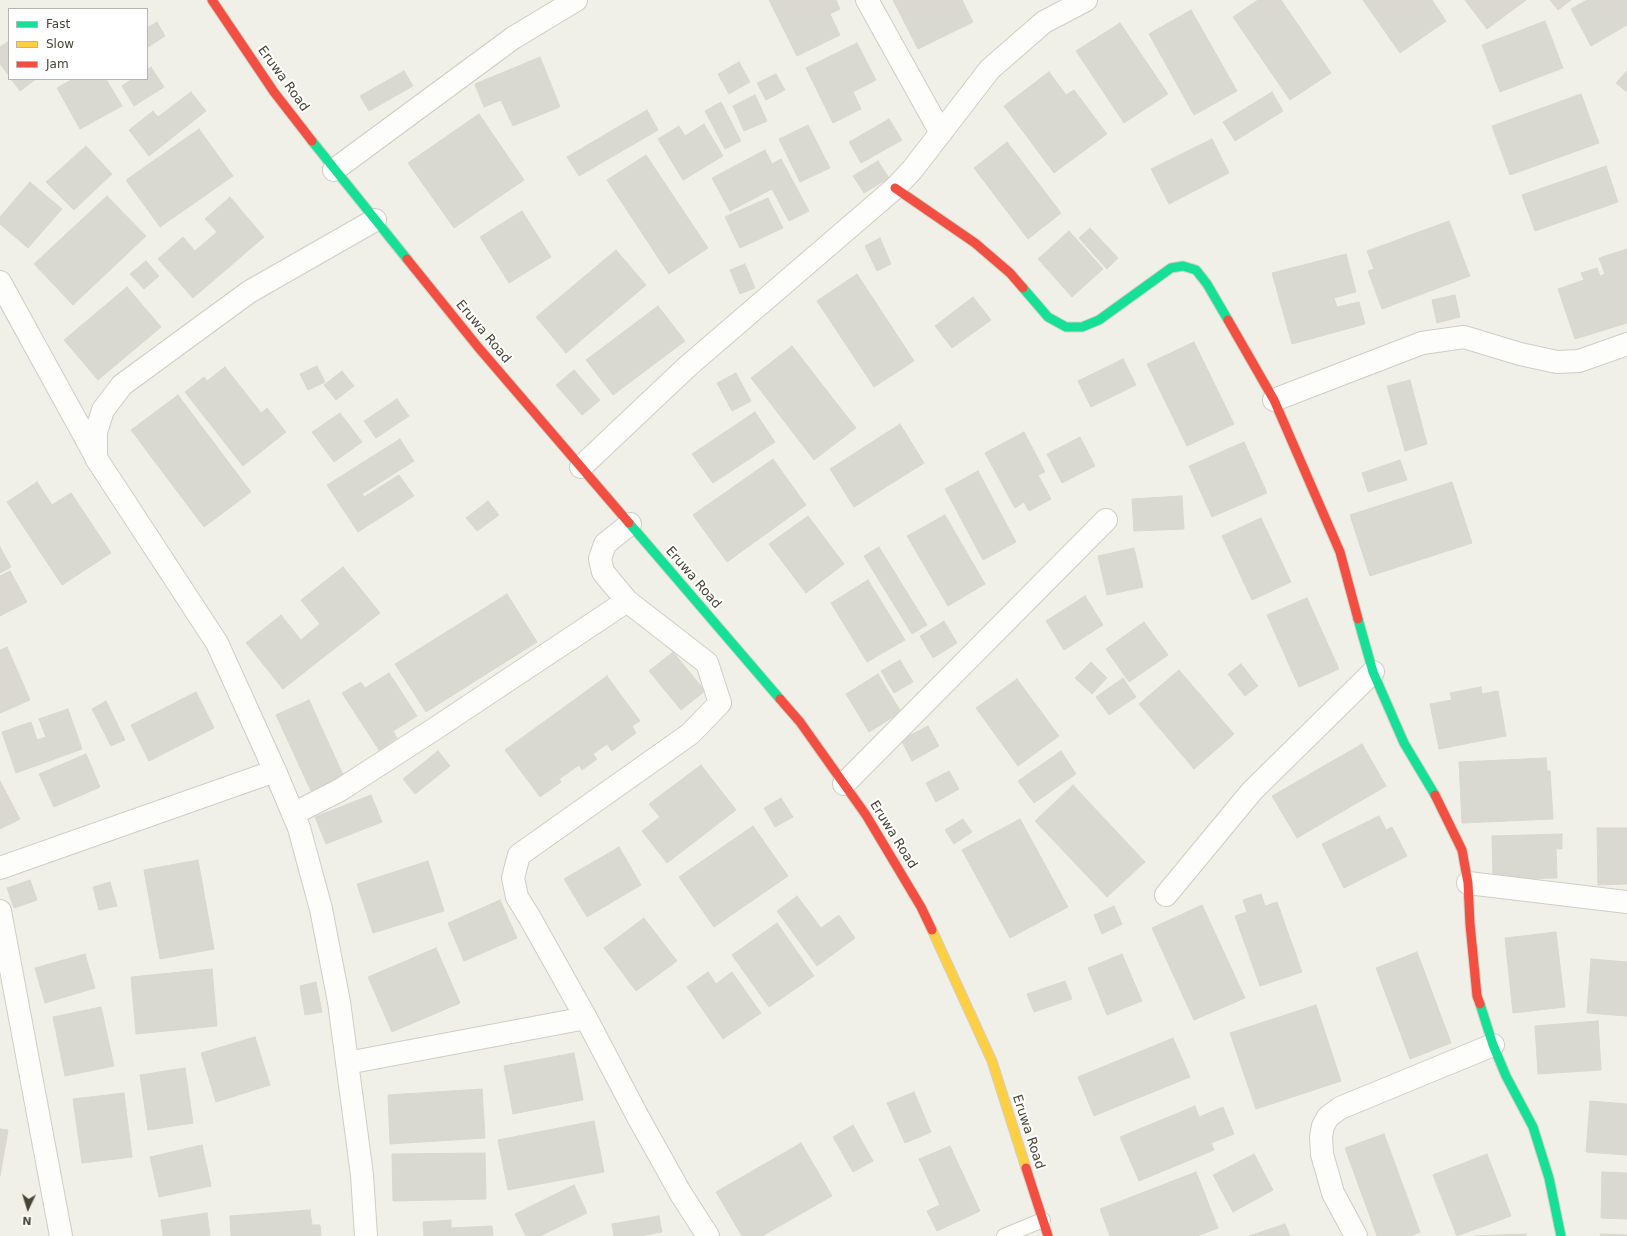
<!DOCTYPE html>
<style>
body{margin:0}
#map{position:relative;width:1627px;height:1236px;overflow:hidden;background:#f0f0e8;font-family:"DejaVu Sans",sans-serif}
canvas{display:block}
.legend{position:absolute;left:8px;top:8px;width:140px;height:72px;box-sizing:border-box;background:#fff;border:1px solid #b6b5ae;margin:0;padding:5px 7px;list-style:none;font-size:12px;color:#484534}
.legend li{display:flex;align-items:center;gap:8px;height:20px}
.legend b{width:20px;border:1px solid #b6b5ae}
.north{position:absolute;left:8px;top:1188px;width:40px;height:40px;-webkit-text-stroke:3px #fff;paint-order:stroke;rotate:184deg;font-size:11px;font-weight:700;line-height:16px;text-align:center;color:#484534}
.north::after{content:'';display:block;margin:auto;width:14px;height:18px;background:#484534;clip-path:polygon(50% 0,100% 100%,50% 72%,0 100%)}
</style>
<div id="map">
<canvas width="1627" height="1236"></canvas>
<ul class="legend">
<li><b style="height:5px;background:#16e098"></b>Fast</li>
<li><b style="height:5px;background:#ffcf43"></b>Slow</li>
<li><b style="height:5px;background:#f24e42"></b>Jam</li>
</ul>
<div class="north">N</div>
</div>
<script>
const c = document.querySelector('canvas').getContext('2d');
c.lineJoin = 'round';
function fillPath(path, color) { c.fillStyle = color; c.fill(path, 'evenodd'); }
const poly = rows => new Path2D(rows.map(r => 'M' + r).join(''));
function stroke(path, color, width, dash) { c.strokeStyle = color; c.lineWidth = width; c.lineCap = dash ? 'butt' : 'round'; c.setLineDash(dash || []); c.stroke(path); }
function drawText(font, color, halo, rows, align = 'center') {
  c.font = font + ' "DejaVu Sans",sans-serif'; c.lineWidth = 4; c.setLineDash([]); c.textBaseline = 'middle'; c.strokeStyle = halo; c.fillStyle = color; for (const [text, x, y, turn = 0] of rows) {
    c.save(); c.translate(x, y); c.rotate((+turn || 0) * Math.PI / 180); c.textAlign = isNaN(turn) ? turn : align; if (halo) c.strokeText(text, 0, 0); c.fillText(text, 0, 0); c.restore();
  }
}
const building = poly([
 [769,0,836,0,840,9,830,14,840,35,797,56,769,0],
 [893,0,962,0,973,22,918,49,893,0],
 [1258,0,1281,0,1331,73,1290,100,1233,17,1258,0],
 [1363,0,1432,0,1446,21,1400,53,1363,0],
 [1465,0,1526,0,1487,29,1465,0],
 [1550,0,1571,0,1558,10,1550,0],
 [1587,0,1627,0,1627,25,1591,46,1571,9,1587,0],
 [1191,10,1237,91,1194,115,1149,34,1191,10],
 [1545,21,1563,68,1500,92,1482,45,1545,21],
 [157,22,165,36,148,47,147,28,157,22],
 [1120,23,1168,94,1124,123,1076,51,1120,23],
 [9,41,9,76,0,64,0,47,9,41],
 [857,43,876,80,853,92,861,109,833,123,806,68,857,43],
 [540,57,560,107,513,126,501,100,484,107,475,84,540,57],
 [739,62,750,82,729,94,718,74,739,62],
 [151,67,164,87,134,106,122,86,132,79,147,79,147,70,151,67],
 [404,71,413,86,369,111,360,96,404,71],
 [1627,71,1627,92,1616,83,1627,71],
 [1049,72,1066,95,1074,90,1107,134,1054,173,1004,106,1049,72],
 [776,74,785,90,766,100,757,83,776,74],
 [11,79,36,79,20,91,11,79],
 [73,79,106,79,122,106,80,129,57,88,73,79],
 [191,92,206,111,149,156,129,130,153,111,158,117,191,92],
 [1272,92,1283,111,1235,141,1223,122,1272,92],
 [1581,94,1599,143,1510,175,1492,126,1581,94],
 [755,95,767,121,744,131,733,106,755,95],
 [721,102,741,141,725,149,705,111,721,102],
 [647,110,658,130,579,176,567,157,647,110],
 [479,114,524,180,454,228,408,163,479,114],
 [889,119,902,140,861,163,849,142,889,119],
 [704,124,723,156,683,180,658,139,679,126,685,136,704,124],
 [808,125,830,168,800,182,779,139,808,125],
 [199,129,233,176,160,227,126,180,199,129],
 [1212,139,1229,173,1169,204,1151,169,1212,139],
 [1007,142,1061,213,1028,239,974,168,1007,142],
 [86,146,112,174,74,210,46,182,86,146],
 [765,150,772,164,781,159,809,211,789,221,772,189,730,211,712,178,765,150],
 [646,155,708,248,669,274,607,180,646,155],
 [878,161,889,178,864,193,853,176,878,161],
 [1606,166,1618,202,1535,231,1522,195,1606,166],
 [30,182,62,209,28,248,0,224,0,217,30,182],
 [107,196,146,236,73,305,34,264,107,196],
 [230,197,264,237,193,298,158,259,183,237,195,251,217,232,205,219,230,197],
 [768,198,783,228,740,248,725,217,768,198],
 [522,211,551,257,509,283,480,237,522,211],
 [1449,221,1470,276,1382,309,1368,271,1374,269,1367,251,1449,221],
 [1090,228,1118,258,1107,269,1079,238,1090,228],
 [1069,231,1103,269,1072,297,1038,259,1069,231],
 [880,238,891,264,877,271,865,246,880,238],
 [1627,249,1627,323,1575,339,1558,289,1584,280,1581,273,1597,268,1600,276,1605,274,1599,258,1627,249],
 [616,250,646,285,566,353,536,317,616,250],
 [1346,254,1356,292,1334,298,1337,307,1359,302,1365,324,1292,344,1272,273,1346,254],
 [146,261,159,276,144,289,130,274,146,261],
 [745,264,755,288,740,294,730,270,745,264],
 [857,274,914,361,874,387,817,301,857,274],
 [127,287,161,327,98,380,64,340,127,287],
 [1455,295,1460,317,1437,323,1432,300,1455,295],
 [973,297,991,320,952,348,935,326,973,297],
 [658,306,685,341,613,395,586,360,658,306],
 [1194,342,1234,424,1187,446,1147,364,1194,342],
 [792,346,856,428,814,460,751,378,792,346],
 [1123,359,1136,385,1091,407,1078,381,1123,359],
 [317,366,325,382,308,390,300,374,317,366],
 [225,367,261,413,267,408,286,432,243,466,185,392,204,377,207,381,225,367],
 [574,370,600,400,582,415,556,385,574,370],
 [342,371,354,386,336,400,324,385,342,371],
 [736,373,751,401,732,411,717,383,736,373],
 [1410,380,1427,444,1405,451,1387,386,1410,380],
 [178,395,251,492,204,527,131,430,178,395],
 [397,399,409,416,376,438,364,421,397,399],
 [755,412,775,442,713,483,692,454,755,412],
 [340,413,362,442,334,462,312,432,340,413],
 [900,424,924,463,854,507,830,469,900,424],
 [1024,432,1045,472,1038,475,1051,499,1029,511,1024,502,1015,508,985,453,1024,432],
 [1080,437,1095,466,1062,483,1047,454,1080,437],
 [400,439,414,461,362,494,364,497,399,475,414,496,358,532,327,485,400,439],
 [1244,442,1267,493,1212,517,1189,466,1244,442],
 [773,459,806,505,727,562,693,515,773,459],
 [1400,460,1407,480,1368,492,1362,473,1400,460],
 [978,471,1016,542,983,560,945,489,978,471],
 [37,482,52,505,71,493,111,553,62,585,7,502,37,482],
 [1452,482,1472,543,1370,576,1350,515,1452,482],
 [1182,496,1184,529,1134,531,1132,499,1182,496],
 [488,501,499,515,477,531,466,518,488,501],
 [945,515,985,584,948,606,907,536,945,515],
 [808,516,844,564,806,593,769,544,808,516],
 [1261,518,1291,582,1252,600,1222,536,1261,518],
 [0,547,11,567,0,573,0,547],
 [879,547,927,625,912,634,864,556,879,547],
 [1134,548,1143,587,1107,595,1098,556,1134,548],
 [343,567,380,613,283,689,246,643,281,615,301,640,320,624,301,600,343,567],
 [10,571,27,602,0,616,0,576,10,571],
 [868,580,905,640,867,662,831,603,868,580],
 [507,594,537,642,426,712,395,664,507,594],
 [1085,596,1103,625,1064,650,1046,621,1085,596],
 [1307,598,1339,669,1299,687,1267,615,1307,598],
 [944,621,957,643,933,658,920,636,944,621],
 [1144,622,1168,655,1129,682,1106,649,1144,622],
 [7,647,30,700,0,713,0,650,7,647],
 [673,652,705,691,681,710,649,671,673,652],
 [900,660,913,682,894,693,881,671,900,660],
 [1091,662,1107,678,1092,694,1075,678,1091,662],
 [1241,664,1258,686,1245,696,1228,674,1241,664],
 [1179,670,1234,734,1194,769,1139,704,1179,670],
 [389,673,417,716,393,731,397,738,379,750,342,693,361,682,365,688,389,673],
 [878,674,901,712,869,732,846,694,878,674],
 [607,676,640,721,632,726,636,733,612,751,607,744,593,754,597,759,582,770,579,765,559,779,561,782,540,797,505,750,607,676],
 [1123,678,1136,697,1109,715,1096,697,1123,678],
 [1017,679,1059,736,1018,766,976,708,1017,679],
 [1481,687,1482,694,1498,691,1506,736,1439,749,1430,704,1452,700,1450,693,1481,687],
 [196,692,214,728,149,761,131,725,196,692],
 [309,700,344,777,311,791,276,715,309,700],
 [106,701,125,740,111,746,92,709,106,701],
 [68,709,82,749,16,773,2,732,31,722,37,740,46,737,39,719,68,709],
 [928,726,939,746,912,761,901,740,928,726],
 [1362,744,1386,786,1297,838,1272,796,1362,744],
 [438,751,450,766,415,794,403,779,438,751],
 [1061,751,1076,774,1034,803,1018,781,1061,751],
 [86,754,100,787,54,807,39,774,86,754],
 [1546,758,1547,771,1550,771,1553,819,1462,823,1459,762,1546,758],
 [701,765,736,810,667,863,642,831,660,817,649,804,701,765],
 [949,771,959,789,936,802,926,783,949,771],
 [0,781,20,819,0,829,0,781],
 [1073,785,1145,862,1107,897,1035,821,1073,785],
 [371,795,382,822,326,844,315,817,371,795],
 [781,798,793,817,775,827,764,808,781,798],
 [1379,816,1386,830,1392,827,1407,856,1344,888,1322,844,1379,816],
 [963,819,972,832,954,844,945,830,963,819],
 [1020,819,1068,907,1010,938,962,850,1020,819],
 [753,826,788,876,714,927,679,877,753,826],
 [1597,828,1627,828,1627,884,1598,885,1597,828],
 [1562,834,1562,849,1556,849,1557,878,1493,879,1492,836,1562,834],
 [619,847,641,885,587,917,564,879,619,847],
 [198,860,214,949,160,959,144,870,198,860],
 [428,861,444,911,373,933,357,884,428,861],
 [30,880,37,900,14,908,7,888,30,880],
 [110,882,117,906,99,910,93,887,110,882],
 [1261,894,1265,906,1277,902,1302,972,1260,986,1235,916,1247,912,1243,900,1261,894],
 [797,896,821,928,839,915,855,938,817,966,777,911,797,896],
 [500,900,517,938,464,961,448,923,500,900],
 [1202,905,1245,998,1194,1020,1152,928,1202,905],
 [1114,906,1122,924,1102,934,1094,915,1114,906],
 [644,918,677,961,636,991,604,948,644,918],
 [777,923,814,976,769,1007,732,955,777,923],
 [1556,932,1565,1007,1513,1013,1505,938,1556,932],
 [436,948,460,1003,392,1032,368,977,436,948],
 [1417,952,1451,1043,1410,1059,1376,968,1417,952],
 [85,954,95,988,45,1003,35,968,85,954],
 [1122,954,1142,1001,1107,1015,1088,968,1122,954],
 [1591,959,1627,962,1627,1016,1587,1013,1591,959],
 [212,969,217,1026,136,1034,131,977,212,969],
 [708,972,716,984,732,972,761,1013,723,1039,687,987,708,972],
 [1065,981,1072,999,1034,1012,1027,994,1065,981],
 [316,982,322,1012,305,1015,300,986,316,982],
 [1316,1005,1341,1081,1256,1109,1230,1033,1316,1005],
 [101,1007,114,1066,65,1076,53,1017,101,1007],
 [1598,1021,1601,1070,1538,1074,1535,1026,1598,1021],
 [255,1037,270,1085,216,1102,201,1053,255,1037],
 [1173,1038,1190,1077,1094,1116,1078,1077,1173,1038],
 [574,1053,583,1100,513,1114,504,1066,574,1053],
 [185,1068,193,1123,148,1130,140,1075,185,1068],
 [482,1089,485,1138,390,1144,388,1095,482,1089],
 [914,1092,931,1132,905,1143,887,1103,914,1092],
 [124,1093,132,1157,82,1163,73,1099,124,1093],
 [1590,1101,1627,1104,1627,1155,1586,1152,1590,1101],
 [1195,1106,1199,1117,1223,1107,1234,1134,1211,1143,1214,1150,1139,1181,1120,1137,1195,1106],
 [594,1121,604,1172,508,1190,498,1140,594,1121],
 [853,1125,873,1161,853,1172,833,1137,853,1125],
 [0,1129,8,1130,0,1176,0,1129],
 [1384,1134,1420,1232,1411,1236,1377,1236,1345,1148,1384,1134],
 [801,1143,832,1196,762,1236,742,1236,716,1192,801,1143],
 [202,1145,211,1186,159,1197,150,1157,202,1145],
 [950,1146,980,1211,937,1231,927,1211,940,1205,919,1159,950,1146],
 [485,1153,486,1199,393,1201,392,1154,485,1153],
 [1254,1154,1273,1190,1233,1212,1213,1175,1254,1154],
 [1487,1154,1511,1216,1457,1236,1433,1175,1487,1154],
 [1196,1172,1218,1228,1197,1236,1110,1236,1100,1209,1196,1172],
 [1602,1172,1627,1173,1627,1219,1601,1218,1602,1172],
 [574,1185,587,1213,540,1236,526,1236,515,1214,574,1185],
 [310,1210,312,1225,320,1225,321,1236,231,1236,230,1216,310,1210],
 [207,1213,210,1236,163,1236,161,1220,207,1213],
 [659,1216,662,1232,640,1236,614,1236,612,1224,659,1216],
 [451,1220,451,1228,492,1226,493,1236,424,1236,423,1222,451,1220],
 [1285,1224,1290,1236,1249,1236,1285,1224],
 [1526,1234,1526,1236,1475,1236,1526,1234],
 [1601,1234,1627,1235,1627,1236,1600,1236,1601,1234]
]);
fillPath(building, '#dad9d1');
stroke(building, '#d9d8ce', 1);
const lane = poly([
 [1004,1236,1043,1220]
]);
const street = poly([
 [867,0,941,133],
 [334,170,513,38,576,0],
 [0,282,95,455],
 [1274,400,1422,343,1464,337,1520,354,1557,362,1579,361,1627,344],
 [581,467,688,366,895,188,912,170,990,69,1044,22,1086,0],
 [630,524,605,544,600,559,603,572,627,601,707,663,720,703,690,734,519,855,513,878,517,897,530,918,586,1018,638,1117,681,1194,708,1236],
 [844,784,1106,520],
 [293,814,340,790,436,728,627,601],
 [0,868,275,771],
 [1468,883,1627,902],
 [1166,895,1252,791,1373,672],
 [0,911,61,1236],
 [347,1063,586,1018],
 [366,1236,362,1175,339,1002,321,909,299,828,275,771,217,643,96,458,96,432,103,410,122,385,249,292,375,220],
 [1356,1236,1333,1193,1322,1154,1321,1137,1323,1126,1328,1117,1340,1108,1493,1045]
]);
const fast = poly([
 [312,141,407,259],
 [1023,288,1048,317,1066,327,1082,327,1099,320,1171,268,1183,266,1196,270,1207,284,1228,320],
 [629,523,780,699],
 [1358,619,1373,672,1404,743,1435,795],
 [1480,1004,1493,1045,1506,1076,1533,1127,1549,1178,1561,1236]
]);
const slow = poly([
 [932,930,992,1061,1026,1168]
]);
const jam = poly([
 [212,0,274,92,312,141],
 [895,188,975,243,1010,273,1023,288],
 [407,259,478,347,629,523],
 [1228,320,1274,400,1340,552,1358,619],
 [780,699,800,722,866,815,921,907,932,930],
 [1435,795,1462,850,1468,883,1470,924,1477,996,1480,1004],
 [1026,1168,1048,1236]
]);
stroke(lane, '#cecec6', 16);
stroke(street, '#cecec6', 24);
stroke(fast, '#d1d1c0', 11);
stroke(slow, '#d1d1c0', 11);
stroke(jam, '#d1d1c0', 11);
stroke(lane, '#fdfdfc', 14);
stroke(street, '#fdfdfc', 22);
stroke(fast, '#16e098', 9);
stroke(slow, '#ffcf43', 9);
stroke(jam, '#f24e42', 9);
drawText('13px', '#484534', '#fff', [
 ["Eruwa Road",283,79,54],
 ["Eruwa Road",483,332,50],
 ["Eruwa Road",693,578,49],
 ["Eruwa Road",893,835,58],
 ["Eruwa Road",1028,1132,72]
]);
</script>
